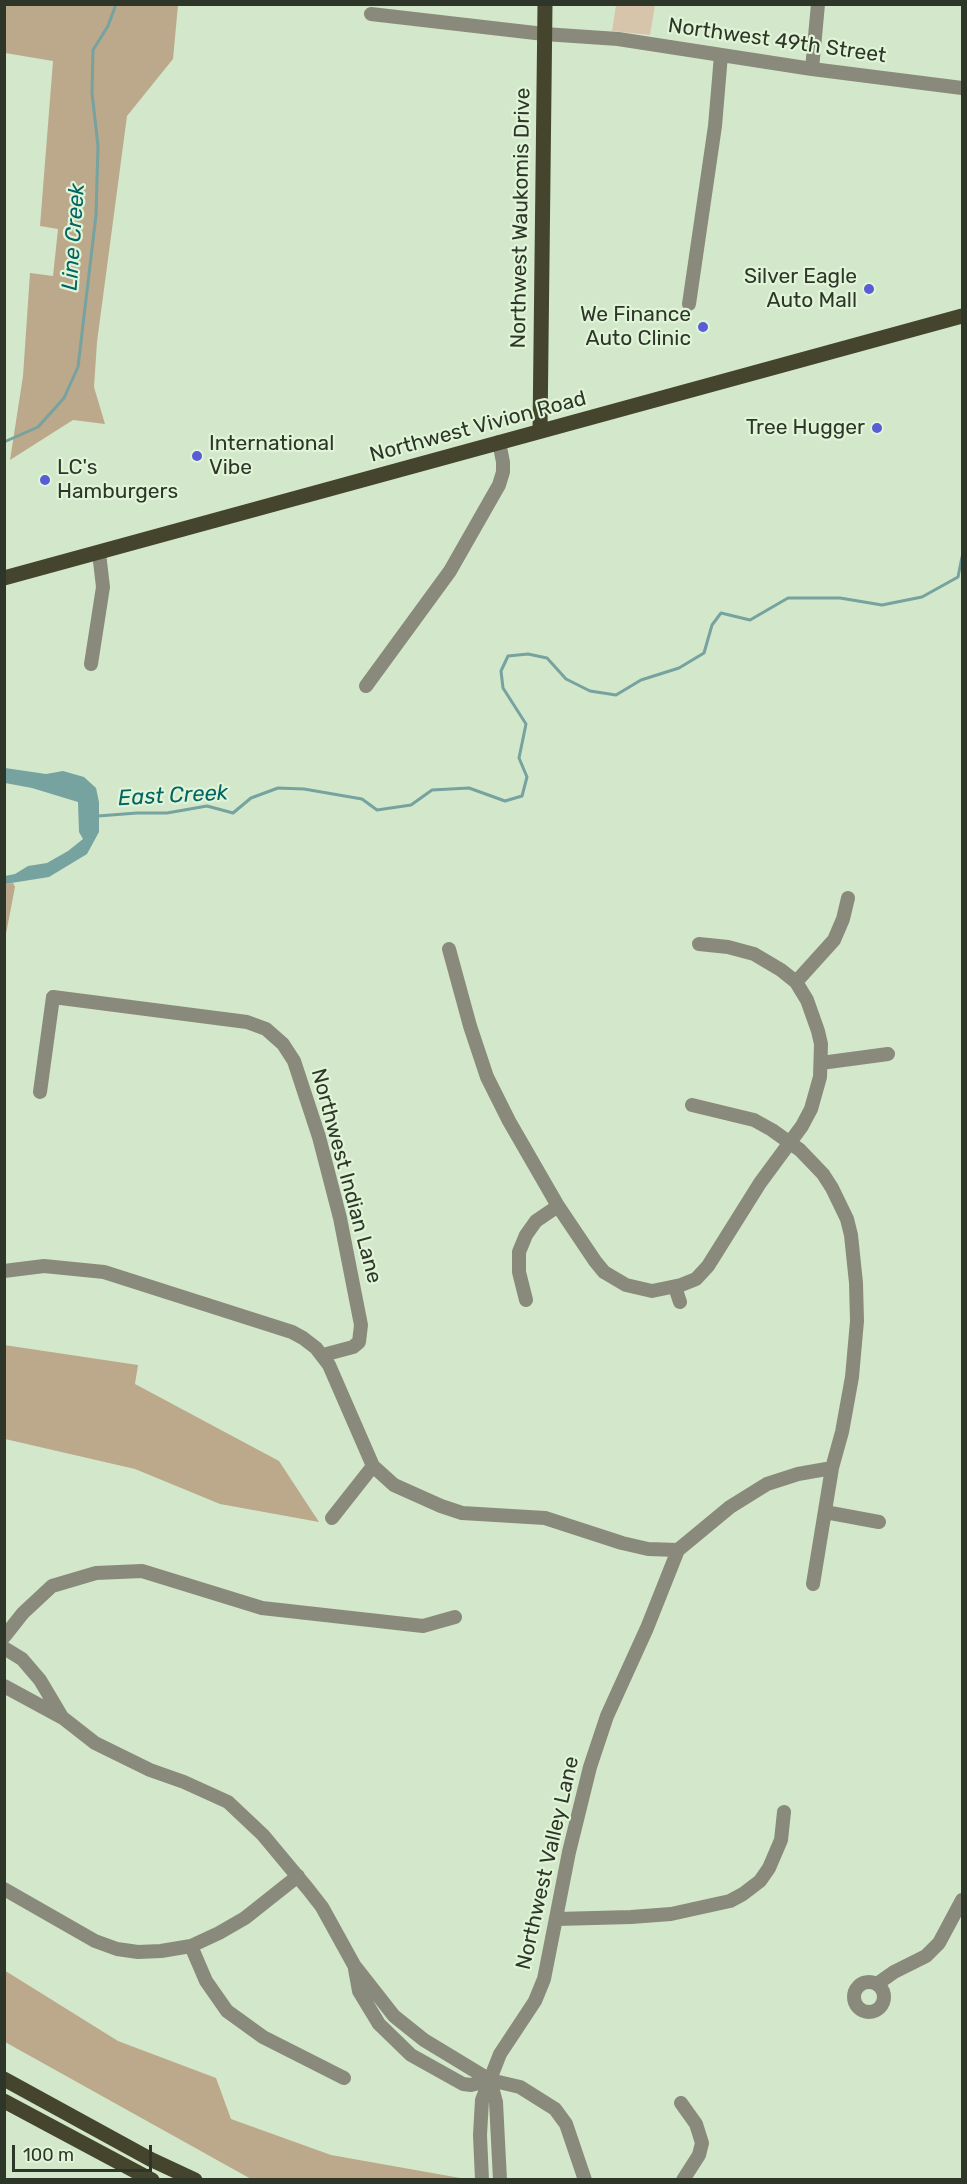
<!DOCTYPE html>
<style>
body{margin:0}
#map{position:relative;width:967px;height:2184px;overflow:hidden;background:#d3e8ca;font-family:Rubik,sans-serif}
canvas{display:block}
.frame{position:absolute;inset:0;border:6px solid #2e362a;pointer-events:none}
.scale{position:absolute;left:12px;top:2145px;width:140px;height:27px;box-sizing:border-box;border:3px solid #2e362a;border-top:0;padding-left:8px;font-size:18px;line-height:21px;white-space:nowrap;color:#2e362a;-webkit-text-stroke:4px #e0f5d7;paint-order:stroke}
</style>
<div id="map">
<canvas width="967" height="2184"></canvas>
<div class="frame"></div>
<div class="scale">100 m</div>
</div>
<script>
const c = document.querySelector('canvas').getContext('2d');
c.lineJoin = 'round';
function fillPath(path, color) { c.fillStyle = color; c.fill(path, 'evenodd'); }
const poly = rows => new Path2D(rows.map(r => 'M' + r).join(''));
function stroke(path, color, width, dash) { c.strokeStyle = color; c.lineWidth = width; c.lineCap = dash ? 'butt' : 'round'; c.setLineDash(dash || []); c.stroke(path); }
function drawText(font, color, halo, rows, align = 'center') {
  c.font = font + ' Rubik,sans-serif'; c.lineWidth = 4.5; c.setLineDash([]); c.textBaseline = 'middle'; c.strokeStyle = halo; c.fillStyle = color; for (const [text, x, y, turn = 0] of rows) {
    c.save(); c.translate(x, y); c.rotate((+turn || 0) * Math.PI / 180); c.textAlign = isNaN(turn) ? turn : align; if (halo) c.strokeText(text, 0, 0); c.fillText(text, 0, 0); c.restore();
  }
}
fillPath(poly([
 [616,5,655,5,650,35,612,31]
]), '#d6c5ab');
fillPath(poly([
 [4,5,178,5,173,59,127,116,97,342,94,387,105,424,73,420,10,460,23,376,30,273,53,276,58,229,40,226,53,61,5,53],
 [13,883,15,887,5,939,5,884],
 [4,1345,138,1365,135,1384,279,1461,319,1522,220,1504,135,1469,5,1439],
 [4,1970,118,2041,216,2078,231,2119,331,2155,466,2179,251,2179,5,2042]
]), '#bca98b');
fillPath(poly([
 [5,768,46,774,63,771,84,777,96,788,99,802,99,832,87,854,49,877,5,884,5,876,15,874,28,866,47,863,68,851,83,839,79,832,78,802,32,788,5,783]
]), '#76a2a0');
stroke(poly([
 [4,442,38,427,64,398,78,367,96,215,98,146,92,93,93,50,108,26,116,4],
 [98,816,137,813,167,813,207,806,233,813,251,798,278,788,304,789,362,799,377,810,411,805,432,790,469,788,505,801,522,796,527,777,519,758,526,724,503,688,501,671,508,656,528,654,547,658,566,679,590,691,616,695,641,680,679,668,704,653,712,625,721,613,750,620,788,598,840,598,882,605,922,597,958,577,962,557]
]), '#76a2a0', 3);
stroke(poly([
 [371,14,544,34,618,39,812,69,962,88],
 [812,69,818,4],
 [689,304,715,126,721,55],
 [91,664,103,587,99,553],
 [366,686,450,571,499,485,503,472,503,462,499,442],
 [449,949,470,1026,487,1077,509,1121,558,1206,595,1261,604,1272,626,1285,652,1291,681,1285,696,1279,708,1266,760,1183,802,1126,811,1109,820,1077,821,1044,818,1031,807,1000,796,982,781,970,754,954,728,947,699,944],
 [796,982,834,940,843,919,848,898],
 [821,1063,888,1054],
 [40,1092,53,997,247,1022,266,1029,283,1044,294,1061,319,1137,340,1218,361,1325,359,1342,353,1347,323,1355],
 [692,1105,754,1120,772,1130,800,1150,823,1174,832,1188,847,1219,851,1235,856,1283,857,1321,852,1377,842,1432,832,1468,813,1584],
 [4,1271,44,1266,104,1272,292,1332,303,1338,316,1348,329,1365,373,1466,394,1485,441,1506,462,1513,545,1518,622,1543,648,1549,678,1550,730,1507,767,1484,798,1474,832,1468],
 [675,1287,680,1302],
 [526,1300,519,1272,519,1252,526,1235,536,1221,558,1206],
 [825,1512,879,1522],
 [332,1518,373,1466],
 [4,1637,23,1613,52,1586,96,1573,142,1571,262,1608,423,1626,455,1617],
 [4,1648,22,1659,40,1680,62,1717],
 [4,1686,63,1718,95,1743,150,1770,184,1782,228,1802,263,1835,308,1889,322,1907,354,1965,394,2016,424,2040,490,2080,520,2087,555,2109,566,2124,585,2180],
 [4,1889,95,1941,117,1949,138,1952,161,1951,191,1946,219,1933,245,1918,298,1876],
 [557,1919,631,1917,671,1914,730,1901,743,1894,760,1881,769,1868,781,1840,784,1812],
 [191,1946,206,1981,227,2011,263,2037,344,2078],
 [355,1969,359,1991,379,2024,411,2055,463,2084,471,2085,490,2080],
 '854 1997a15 15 0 1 1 30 0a15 15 0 1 1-30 0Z',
 [877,1984,894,1972,926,1956,939,1943,962,1900],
 [490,2080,496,2102,500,2180],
 [681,2103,696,2124,702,2143,699,2155,683,2180],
 [482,2180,480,2135,482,2100,500,2054,535,2001,544,1979,569,1852,590,1767,607,1716,647,1628,678,1550]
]), '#8a8a7c', 14);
stroke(poly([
 [540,431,545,4],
 [4,578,962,316],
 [4,2079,150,2159,195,2180],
 [4,2101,152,2180]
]), '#45452d', 15);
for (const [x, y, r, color] of [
 [869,289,6,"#595cd4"],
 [703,327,6,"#595cd4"],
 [877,428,6,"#595cd4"],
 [197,456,6,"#595cd4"],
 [45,480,6,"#595cd4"]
]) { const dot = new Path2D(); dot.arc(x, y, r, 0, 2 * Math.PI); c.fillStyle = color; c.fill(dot); stroke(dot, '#e0f5d7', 2); }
drawText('21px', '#2e362a', '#e0f5d7', [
 ["Northwest 49th Street",777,41,8],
 ["Northwest Waukomis Drive",521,218,-89],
 ["Northwest Vivion Road",478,427,-15],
 ["Northwest Indian Lane",346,1176,75],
 ["Northwest Valley Lane",548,1863,-77]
]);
drawText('21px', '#2e362a', '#e0f5d7', [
 ["Silver Eagle",857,277],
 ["Auto Mall",857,301],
 ["We Finance",691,315],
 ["Auto Clinic",691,339],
 ["Tree Hugger",865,428],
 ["International",209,444,"left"],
 ["Vibe",209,468,"left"],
 ["LC's",57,468,"left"],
 ["Hamburgers",57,492,"left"]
], 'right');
drawText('italic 22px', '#036563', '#e0f5d7', [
 ["Line Creek",74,237,-86],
 ["East Creek",173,796,-3]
]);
</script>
